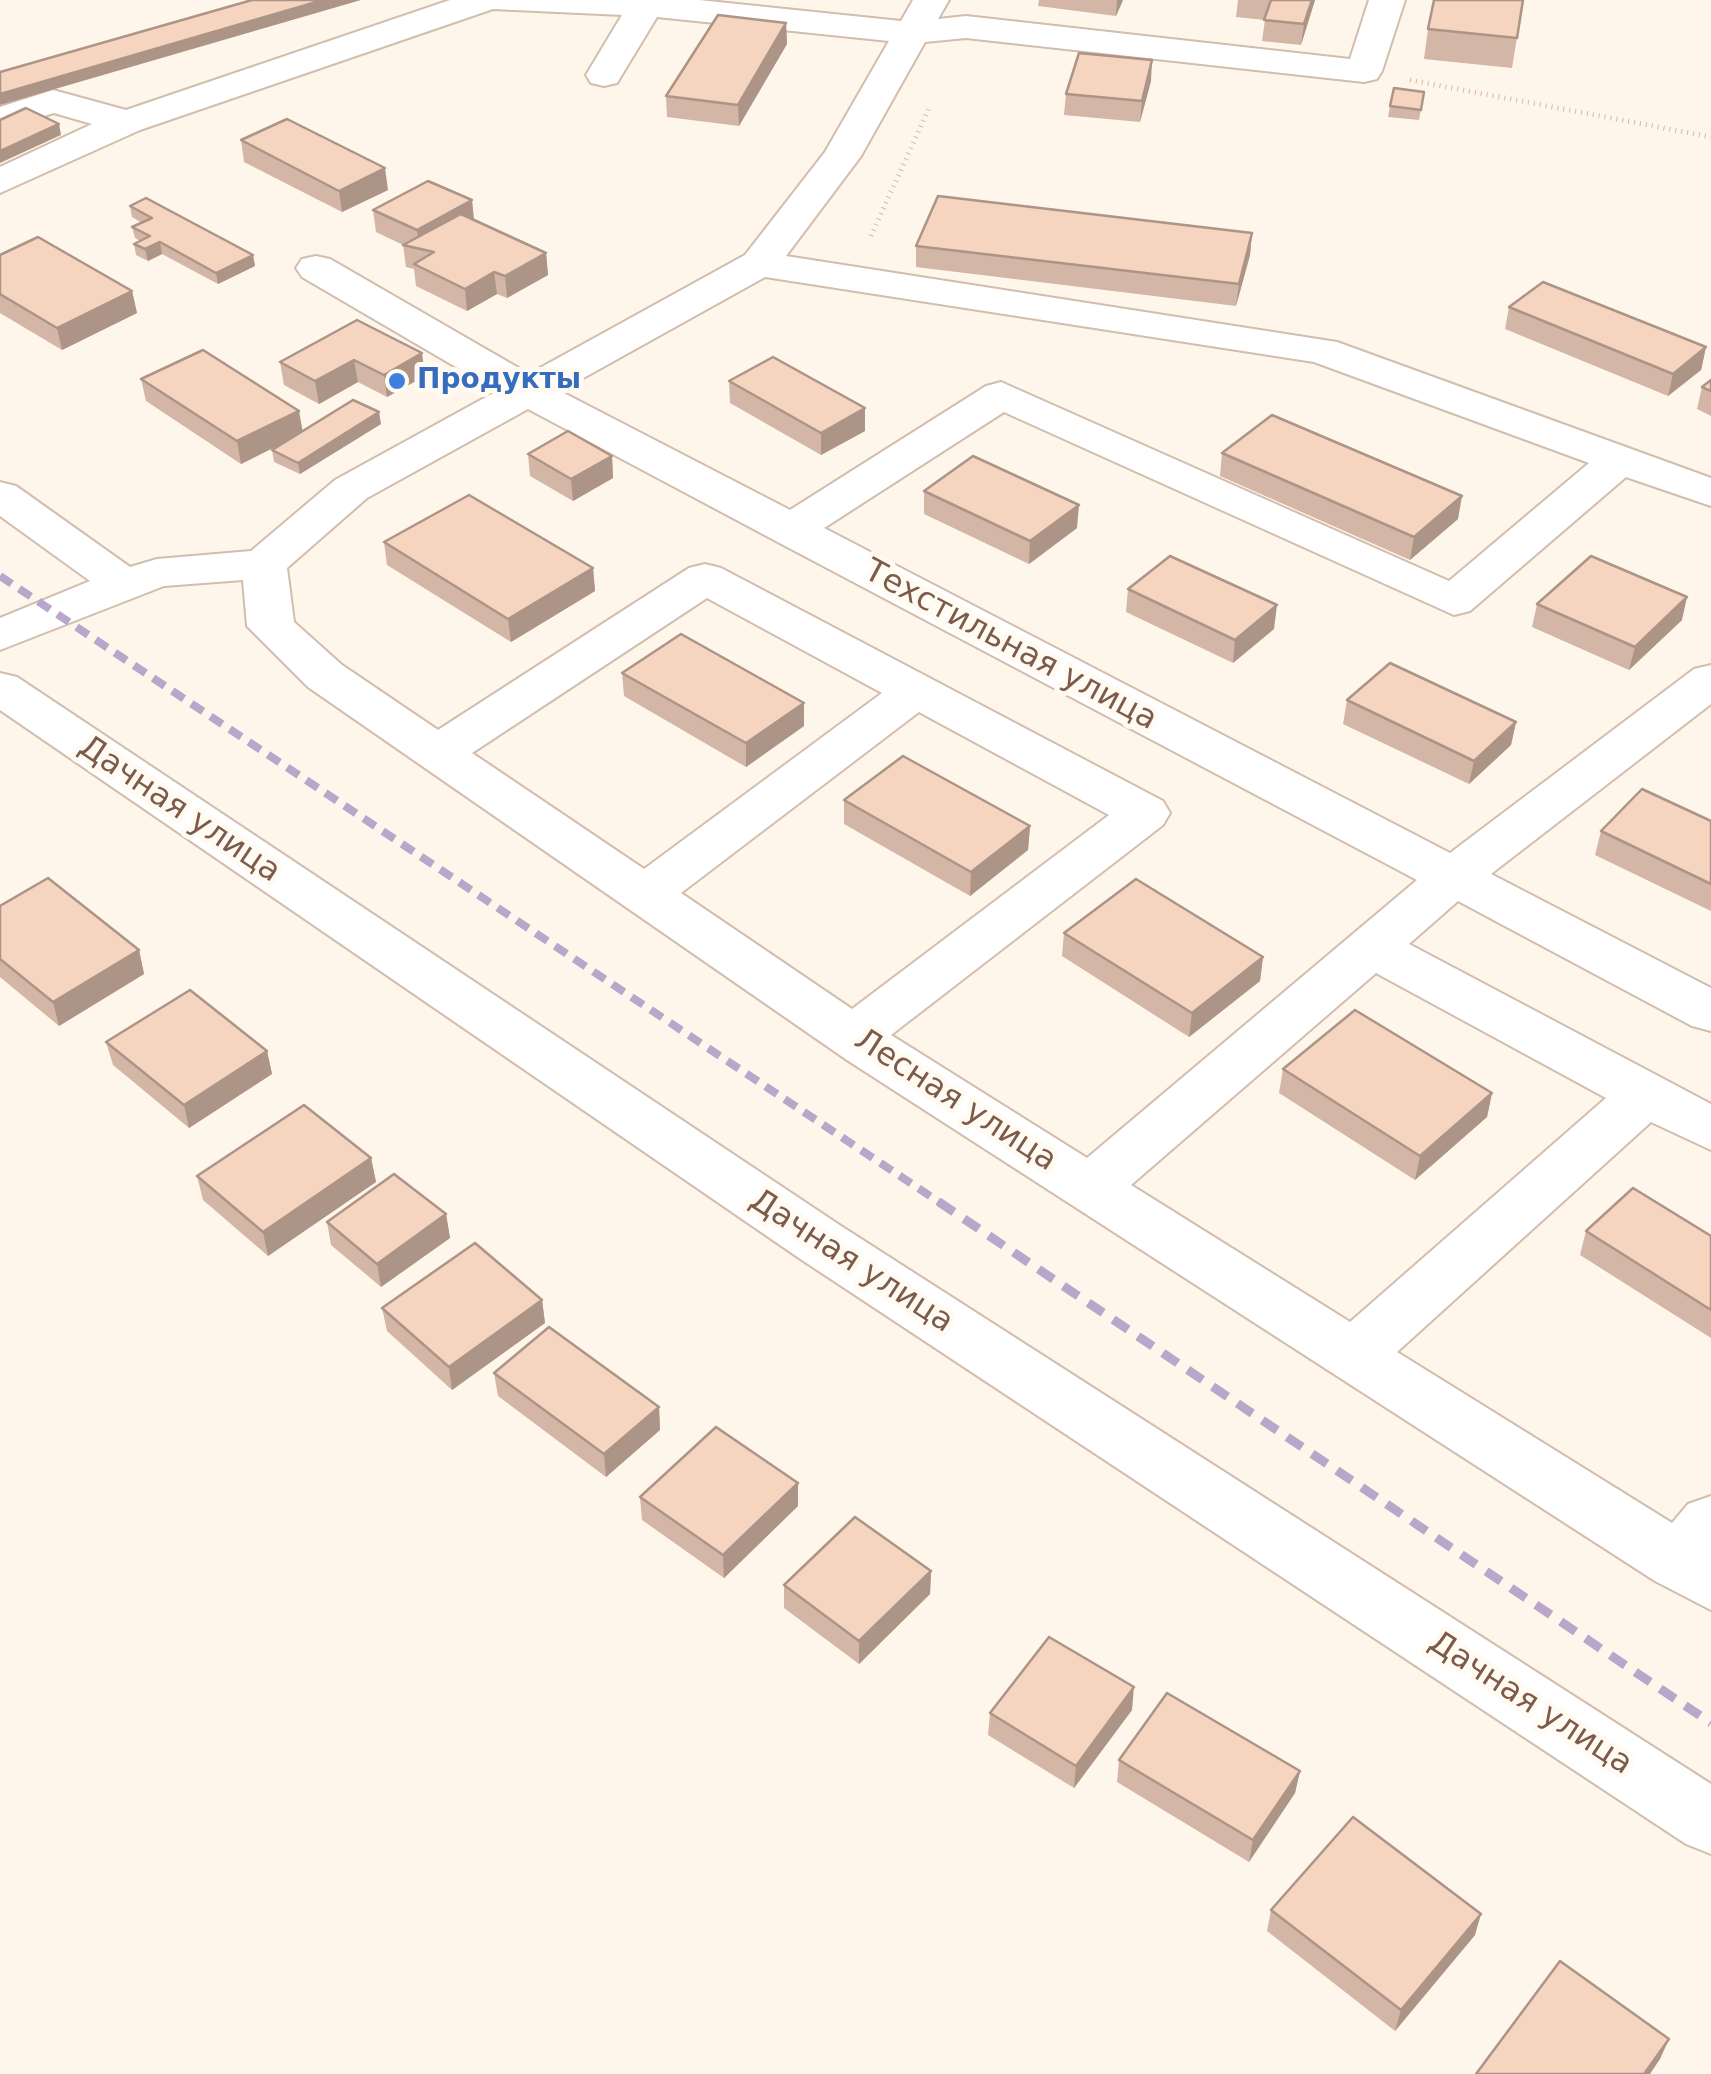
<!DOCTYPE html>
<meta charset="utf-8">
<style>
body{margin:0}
canvas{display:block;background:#fef6ea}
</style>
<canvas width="1711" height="2074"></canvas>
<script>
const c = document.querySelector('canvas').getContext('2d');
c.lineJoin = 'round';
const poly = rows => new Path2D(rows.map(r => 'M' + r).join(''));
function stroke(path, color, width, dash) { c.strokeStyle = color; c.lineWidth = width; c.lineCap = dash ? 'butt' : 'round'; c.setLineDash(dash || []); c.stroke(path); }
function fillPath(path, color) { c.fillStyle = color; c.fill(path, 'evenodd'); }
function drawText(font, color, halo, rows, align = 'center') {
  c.font = font + ' "DejaVu Sans",sans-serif'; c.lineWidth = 10; c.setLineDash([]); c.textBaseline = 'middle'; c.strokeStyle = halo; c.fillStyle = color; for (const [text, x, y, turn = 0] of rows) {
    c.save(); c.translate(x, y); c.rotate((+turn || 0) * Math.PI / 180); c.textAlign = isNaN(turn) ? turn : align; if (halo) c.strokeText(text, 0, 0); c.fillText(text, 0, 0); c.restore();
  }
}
const minor = poly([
 [450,0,699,0,901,21,913,0,949,0,938,19,966,16,1350,59,1369,0,1405,0,1382,71,1377,79,1364,82,966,38,925,42,861,156,786,256,1337,342,1711,478,1711,506,1626,477,1470,611,1454,615,1004,412,824,528,1450,853,1694,669,1711,665,1711,704,1491,874,1711,988,1711,1031,1692,1026,1458,901,1409,944,1711,1104,1711,1150,1651,1122,1397,1352,1672,1523,1688,1504,1711,1496,1711,1610,1655,1581,847,1060,308,687,247,626,243,580,164,586,0,650,0,618,90,581,0,516,0,482,16,486,130,567,157,559,251,551,335,480,497,391,302,277,296,268,302,259,316,256,330,259,529,374,745,255,825,152,889,41,657,17,617,83,604,86,591,83,586,75,622,15,493,9,140,130,0,193,0,167,92,124,54,113,0,130,0,107,53,90,126,110,450,0],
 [765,277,1314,362,1589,463,1449,581,1001,382,986,386,790,510,560,391,765,277],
 [528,409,774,540,1417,880,1087,1158,891,1035,1163,825,1170,813,1163,801,721,568,705,564,689,568,438,730,342,665,294,622,287,568,367,498,528,409],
 [707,598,882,693,644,869,472,753,707,598],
 [919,712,1109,815,852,1009,681,893,919,712],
 [1376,973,1606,1098,1350,1322,1131,1185,1376,973],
 [0,673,17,677,841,1226,1711,1784,1711,1854,1686,1844,799,1258,0,710,0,673]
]);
stroke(minor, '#d2bdae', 4);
stroke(poly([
 [1410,80,1711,137],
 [871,236,930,106]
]), '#dbb7a2', 5, [1, 5]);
fillPath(minor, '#fff');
stroke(poly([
 [0,576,942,1204]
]), '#b9a6ca', 8, [14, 9]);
stroke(poly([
 [939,1202,1711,1723]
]), '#b9a6ca', 9, [18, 12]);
fillPath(poly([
 [1039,0,1123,0,1116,16,1038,6],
 [1238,0,1315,0,1301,45,1262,41,1265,20,1236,17],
 [1523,0,1512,68,1424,59,1428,29],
 [786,23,787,44,739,126,667,117,666,96],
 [1151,81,1140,122,1064,115,1066,94],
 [1424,92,1419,120,1388,117,1390,106],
 [241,140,388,190,342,212,244,162],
 [472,200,474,220,546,253,548,275,507,298,497,294,467,311,416,286,414,269,406,267,403,245,376,232,373,210],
 [130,206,253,255,255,266,218,284,162,254,148,261,136,255,134,244,140,241,135,238,132,227,142,223,132,217],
 [1252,233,1250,255,1236,306,916,267,916,246],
 [0,255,132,291,137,313,62,350,0,313],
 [1509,307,1706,347,1701,370,1668,396,1505,329],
 [357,320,425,376,387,397,358,382,319,404,284,385,280,362],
 [141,379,302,432,381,424,300,474,274,462,272,450,287,441,241,464,146,401],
 [1711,380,1711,416,1697,409,1702,387],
 [729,381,865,408,865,431,821,455,730,403],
 [1222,453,1458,519,1410,560,1220,476],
 [528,454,612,456,613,478,573,501,530,476],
 [924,491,1077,528,1029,564,924,514],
 [384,542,593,568,595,591,511,642,387,565],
 [1128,589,1274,629,1233,663,1126,612],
 [1537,604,1682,620,1629,670,1532,627],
 [622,673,804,703,804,726,746,767,624,696],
 [1347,700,1516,722,1511,745,1469,784,1343,724],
 [844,800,1030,826,1028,850,970,896,844,824],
 [1711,821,1711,911,1595,855,1601,831],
 [0,906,139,950,144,974,59,1026,0,977],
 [1064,933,1263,957,1260,981,1189,1037,1062,956],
 [106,1042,267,1051,272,1074,189,1128,113,1065],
 [1283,1069,1492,1093,1487,1117,1415,1180,1279,1093],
 [371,1158,376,1182,268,1256,203,1200,197,1176],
 [446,1214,450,1238,381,1287,331,1245,327,1222],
 [1586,1231,1711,1236,1711,1338,1580,1255],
 [542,1300,545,1323,452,1390,387,1331,382,1308],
 [494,1373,659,1407,660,1430,606,1477,498,1396],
 [640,1497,798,1506,724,1578,642,1520],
 [931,1571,930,1594,859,1664,784,1608,784,1585],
 [1132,1710,1074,1788,988,1735,990,1713],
 [1119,1760,1300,1771,1295,1793,1249,1862,1117,1782],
 [1271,1910,1475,1935,1395,2031,1267,1931]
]), '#d3b6a5');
fillPath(poly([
 [323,0,361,0,0,105,0,94],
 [1117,0,1123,0,1116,16],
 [1312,0,1315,0,1301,45,1304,24],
 [786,23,787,44,739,126,738,105],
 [1152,60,1151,81,1140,122,1142,101],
 [59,124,61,135,0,163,0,151],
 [385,168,388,190,342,212,339,191],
 [472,200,474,222,419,249,417,230],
 [1252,233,1250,255,1236,306,1239,284],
 [160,242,162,254,148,261,145,249],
 [546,253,548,275,507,298,505,276],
 [253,255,255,266,218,284,216,273],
 [494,272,497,294,467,311,465,289],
 [132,291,137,313,62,350,57,328],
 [1706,347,1701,370,1668,396,1673,374],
 [422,353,425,376,387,397,384,375],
 [354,360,358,382,319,404,315,381],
 [865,408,865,431,821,455,821,433],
 [299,411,303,433,241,464,237,441],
 [379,412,381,424,300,474,298,463],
 [612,456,613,478,573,501,571,479],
 [1462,496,1458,519,1410,560,1414,537],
 [1079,505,1077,528,1029,564,1030,541],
 [593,568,595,591,511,642,508,619],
 [1687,597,1682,620,1629,670,1635,647],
 [1277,605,1274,629,1233,663,1235,640],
 [804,703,804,726,746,767,746,743],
 [1516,722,1511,745,1469,784,1474,761],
 [1030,826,1028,850,970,896,971,872],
 [139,950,144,974,59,1026,53,1002],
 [1263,957,1260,981,1189,1037,1192,1013],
 [267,1051,272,1074,189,1128,184,1105],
 [1492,1093,1487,1117,1415,1180,1420,1156],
 [371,1158,376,1182,268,1256,263,1232],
 [446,1214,450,1238,381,1287,377,1264],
 [542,1300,545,1323,452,1390,449,1367],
 [659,1407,660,1430,606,1477,604,1454],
 [798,1483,798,1506,724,1578,723,1555],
 [931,1571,930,1594,859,1664,859,1641],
 [1134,1687,1132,1710,1074,1788,1076,1766],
 [1300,1771,1295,1793,1249,1862,1253,1840],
 [1481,1914,1475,1935,1395,2031,1401,2010],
 [1669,2039,1660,2059,1650,2074,1644,2074]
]), '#ac9486');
const building = poly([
 [252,0,323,0,0,94,0,72,252,0],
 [1271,0,1312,0,1304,24,1264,20,1271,0],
 [1434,0,1523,0,1517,38,1428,29,1434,0],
 [718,15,786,23,738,105,666,96,718,15],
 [1079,53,1152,60,1142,101,1066,94,1079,53],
 [1394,88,1424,92,1421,110,1390,106,1394,88],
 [26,108,59,124,0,151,0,120,26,108],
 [287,119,385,168,339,191,241,140,287,119],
 [428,181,472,200,417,230,373,210,428,181],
 [938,196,1252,233,1239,284,916,246,938,196],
 [146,198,253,255,216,273,160,242,145,249,134,244,150,236,132,227,152,218,130,206,146,198],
 [461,214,546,253,505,276,494,272,465,289,414,264,434,252,403,245,461,214],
 [38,237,132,291,57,328,0,294,0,255,38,237],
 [1543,282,1706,347,1673,374,1509,307,1543,282],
 [357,320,422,353,384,375,354,360,315,381,280,362,357,320],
 [203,350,299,411,237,441,141,379,203,350],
 [773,357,865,408,821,433,729,381,773,357],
 [1711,380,1711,391,1702,387,1711,380],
 [353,400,379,412,298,463,272,450,353,400],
 [1272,415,1462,496,1414,537,1222,453,1272,415],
 [568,431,612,456,571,479,528,454,568,431],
 [973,456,1079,505,1030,541,924,491,973,456],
 [469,495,593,568,508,619,384,542,469,495],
 [1170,556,1277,605,1235,640,1128,589,1170,556],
 [1591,556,1687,597,1635,647,1537,604,1591,556],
 [681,634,804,703,746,743,622,673,681,634],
 [1390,663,1516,722,1474,761,1347,700,1390,663],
 [903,756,1030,826,971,872,844,800,903,756],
 [1642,789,1711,821,1711,884,1601,831,1642,789],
 [48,878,139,950,53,1002,0,959,0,906,48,878],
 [1136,879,1263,957,1192,1013,1064,933,1136,879],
 [190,990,267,1051,184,1105,106,1042,190,990],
 [1355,1010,1492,1093,1420,1156,1283,1069,1355,1010],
 [304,1105,371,1158,263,1232,197,1176,304,1105],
 [394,1174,446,1214,377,1264,327,1222,394,1174],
 [1633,1188,1711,1236,1711,1310,1586,1231,1633,1188],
 [475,1243,542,1300,449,1367,382,1308,475,1243],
 [549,1327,659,1407,604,1454,494,1373,549,1327],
 [716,1427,798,1483,723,1555,640,1497,716,1427],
 [855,1517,931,1571,859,1641,784,1585,855,1517],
 [1049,1637,1134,1687,1076,1766,990,1713,1049,1637],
 [1167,1693,1300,1771,1253,1840,1119,1760,1167,1693],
 [1353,1817,1481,1914,1401,2010,1271,1910,1353,1817],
 [1560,1961,1669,2039,1644,2074,1476,2074,1560,1961]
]);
fillPath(building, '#f5d4c0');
stroke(building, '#ac9486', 2.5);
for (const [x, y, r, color] of [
 [397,381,10,"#3f7fe0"]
]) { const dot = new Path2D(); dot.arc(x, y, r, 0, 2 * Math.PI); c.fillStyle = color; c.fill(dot); stroke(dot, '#fffaf2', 4); }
drawText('bold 28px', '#366cbe', '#fffaf2', [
 ["Продукты",417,381]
], 'left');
drawText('32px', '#7c5b4a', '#fffaf2', [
 ["Техстильная улица",1010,646,28],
 ["Дачная улица",179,810,34],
 ["Лесная улица",955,1101,33],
 ["Дачная улица",851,1262,33],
 ["Дачная улица",1530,1704,33]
]);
</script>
